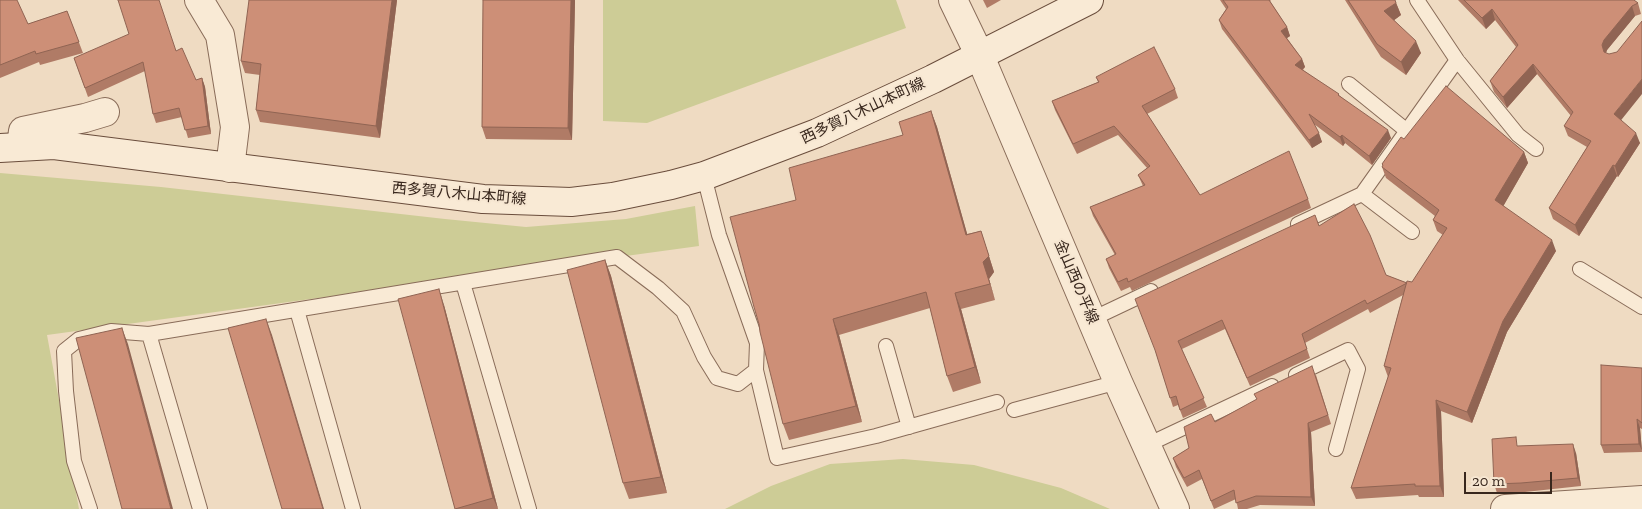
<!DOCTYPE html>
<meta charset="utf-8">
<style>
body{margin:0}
#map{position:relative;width:1642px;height:509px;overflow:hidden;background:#efdbc2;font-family:"Zilla Slab",serif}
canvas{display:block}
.scale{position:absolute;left:1464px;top:472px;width:88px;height:22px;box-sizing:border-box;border:2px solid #38271d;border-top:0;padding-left:6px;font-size:15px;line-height:18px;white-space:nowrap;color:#38271d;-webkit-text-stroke:4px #f6e6d1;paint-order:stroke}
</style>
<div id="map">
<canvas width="1642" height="509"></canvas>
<div class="scale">20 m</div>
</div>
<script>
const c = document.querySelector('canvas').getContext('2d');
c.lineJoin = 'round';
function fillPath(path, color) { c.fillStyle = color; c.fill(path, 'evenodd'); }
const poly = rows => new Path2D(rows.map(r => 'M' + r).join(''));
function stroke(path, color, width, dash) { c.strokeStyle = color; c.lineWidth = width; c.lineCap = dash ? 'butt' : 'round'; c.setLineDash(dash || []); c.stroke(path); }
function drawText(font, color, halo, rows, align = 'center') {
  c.font = font + ' "Zilla Slab","Noto Sans JP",serif'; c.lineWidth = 4; c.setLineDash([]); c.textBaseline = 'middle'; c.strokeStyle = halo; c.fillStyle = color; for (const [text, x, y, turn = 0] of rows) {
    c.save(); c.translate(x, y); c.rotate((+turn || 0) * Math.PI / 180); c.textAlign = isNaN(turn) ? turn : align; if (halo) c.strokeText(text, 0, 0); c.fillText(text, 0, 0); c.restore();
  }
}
fillPath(poly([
 [603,0,896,0,906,28,647,123,603,121],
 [0,173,161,187,445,219,526,227,626,219,695,206,699,246,47,335,79,509,0,509],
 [903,459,974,465,1061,488,1110,509,725,509,771,486,830,464]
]), '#cdcc96');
const lane = poly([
 [1417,0,1457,60,1518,135,1536,149],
 [1349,84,1407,131],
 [1362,194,1412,232],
 [1298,224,1362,194,1457,60],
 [1580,269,1642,307],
 [463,283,529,509],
 [297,310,353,509],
 [1092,319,1151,291],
 [149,334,200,509],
 [886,346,909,427],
 [756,370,777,458,876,436,997,402],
 [1296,375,1348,350,1358,369,1336,449],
 [1014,410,1118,382],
 [1147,445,1272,386],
 [90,509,74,461,66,391,64,351,79,339,111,331,149,334,617,257,658,288,683,311,704,357,717,378,738,384,756,370,757,343,719,235,704,176]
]);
const street = poly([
 [199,0,220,35,235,127,230,168],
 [953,0,979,54,1118,382,1175,509],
 [21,146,23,131,85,118,105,112],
 [1505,509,1642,500]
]);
const secondary = poly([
 [0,148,54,145,483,199,571,202,613,197,671,185,704,176,817,133,933,79,1089,0]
]);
stroke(lane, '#896c59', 16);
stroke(street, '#896c59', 30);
stroke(secondary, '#6a4d3c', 30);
stroke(lane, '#f9ead5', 14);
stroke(street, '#f9ead5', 28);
stroke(secondary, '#f9ead5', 28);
fillPath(poly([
 [0,0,28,24,67,11,83,53,40,65,39,62,0,78],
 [397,0,380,138,260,122,256,110,260,75,245,73,241,61],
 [483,0,575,0,572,140,486,139,482,127],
 [983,0,1001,0,987,8],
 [1220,0,1271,0,1270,1,1287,27,1290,36,1287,38,1302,59,1305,67,1303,70,1340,96,1391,138,1372,165,1345,143,1343,146,1314,124,1322,142,1312,148,1222,29,1219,20,1226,9],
 [1345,0,1395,0,1401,15,1394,20,1421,53,1406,75,1381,57],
 [1458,0,1634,0,1638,3,1641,14,1635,16,1607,50,1606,53,1621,120,1640,143,1618,177,1617,176,1579,236,1553,219,1549,208,1587,147,1568,136,1564,126,1571,116,1537,74,1507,108,1494,92,1490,81,1516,47,1495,20,1486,29],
 [176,51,196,80,202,78,205,87,211,134,188,138,182,117,156,123,153,114,145,71,88,97,74,58],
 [1096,77,1175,89,1178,98,1147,114,1200,195,1308,199,1311,208,1132,291,1130,287,1121,291,1109,268,1106,259,1115,255,1093,216,1090,207,1143,186,1138,175,1147,168,1118,135,1077,154,1055,110,1052,101,1098,82],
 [931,111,937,127,967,234,981,231,994,272,989,279,995,300,961,309,981,383,953,392,947,376,930,308,839,335,862,422,789,440,783,424,796,200,903,135],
 [1404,139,1524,152,1528,163,1503,206,1556,251,1507,332,1472,423,1441,411,1444,497,1419,497,1418,495,1356,499,1351,488,1388,377,1384,366,1403,295,1370,313,1368,309,1305,343,1310,358,1250,386,1225,329,1182,349,1207,407,1183,418,1178,405,1173,407,1156,353,1319,226,1386,275,1407,283,1412,282,1443,235,1437,231,1433,220,1435,216,1386,178,1382,167,1383,166,1382,164],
 [605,260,611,276,667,493,629,499,623,483],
 [444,305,498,509,455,509],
 [1642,368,1642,429,1640,428,1642,452,1604,453,1601,445],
 [1316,375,1331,424,1311,432,1315,506,1260,505,1247,509,1238,509,1236,499,1214,509,1202,479,1187,487,1176,467,1173,458,1189,448],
 [1519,446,1576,453,1581,486,1525,492,1497,493,1494,484]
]), '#b07b66');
fillPath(poly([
 [392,0,397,0,380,138,376,126],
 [571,0,575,0,572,140,568,128],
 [1396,3,1401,15,1389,24,1384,11],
 [1632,6,1635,16,1607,50,1605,55,1602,45,1604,40],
 [1492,9,1495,20,1486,29,1482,18],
 [1287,27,1290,36,1284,40,1281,31],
 [1416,41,1421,53,1406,75,1401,62],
 [1302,59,1305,67,1298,73,1295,65],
 [1533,64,1537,74,1507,108,1503,97],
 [202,78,205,87,211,134,208,126],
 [1642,79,1642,94,1618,124,1614,114],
 [931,111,937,127,972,251,966,235],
 [1388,130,1391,138,1372,165,1369,156],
 [1319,133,1322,142,1312,148,1309,140],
 [1636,133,1640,143,1618,177,1615,166],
 [1342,135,1345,143,1343,146,1340,137],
 [1524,152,1528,163,1500,212,1495,200],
 [1613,165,1617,176,1579,236,1575,225],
 [981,231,994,272,989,279,995,300,983,262],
 [1552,240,1556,251,1507,332,1472,423,1467,412,1503,321],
 [605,260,611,276,667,493,661,477],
 [439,289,444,305,498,509,493,498],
 [955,293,961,309,981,383,975,367],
 [266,319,272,335,324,509,323,509],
 [833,319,839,335,862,422,856,406],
 [122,328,128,344,173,509,171,509],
 [1436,400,1441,411,1444,497,1440,486],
 [1637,419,1640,428,1642,451,1639,444],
 [1308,423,1311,432,1315,506,1311,497],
 [1573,444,1576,453,1581,486,1578,478]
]), '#906453');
const building = poly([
 [0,0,17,0,28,24,67,11,79,42,36,54,35,51,0,65,0,0],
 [118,0,159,0,176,51,182,48,196,80,202,78,208,126,185,130,179,108,153,114,143,62,85,88,74,58,129,34,118,0],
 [249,0,392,0,376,126,256,110,261,64,241,61,249,0],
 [483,0,571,0,568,128,482,127,483,0],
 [1223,0,1269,0,1287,27,1281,31,1302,59,1295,65,1339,94,1338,95,1388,130,1369,156,1342,135,1340,137,1309,114,1319,133,1309,140,1219,20,1228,7,1223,0],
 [1348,0,1395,0,1396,3,1384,11,1416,41,1401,62,1377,44,1348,0],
 [1464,0,1634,0,1638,3,1632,6,1604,40,1602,45,1604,52,1609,54,1617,52,1642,21,1642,79,1614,114,1636,133,1615,166,1613,165,1575,225,1549,208,1591,141,1564,126,1573,112,1533,64,1503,97,1490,81,1518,45,1492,9,1482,18,1464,0],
 [1154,47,1175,89,1142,106,1200,195,1289,151,1308,199,1128,282,1127,278,1118,282,1106,259,1116,254,1090,207,1145,185,1138,175,1150,166,1114,126,1073,144,1052,101,1099,82,1096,77,1154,47],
 [1446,86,1524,152,1495,200,1552,240,1503,321,1467,412,1436,400,1440,486,1415,486,1415,484,1351,488,1391,368,1384,366,1407,281,1412,282,1447,228,1433,220,1439,210,1382,167,1383,165,1382,164,1401,137,1404,139,1446,86],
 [931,111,966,235,981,231,989,256,983,262,990,284,955,293,975,367,947,376,926,292,833,319,856,406,783,424,760,332,759,324,754,307,730,217,796,200,789,168,903,135,899,122,931,111],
 [1354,204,1370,235,1386,275,1407,283,1367,304,1365,300,1302,334,1307,349,1247,378,1222,320,1178,341,1204,398,1180,410,1176,396,1170,398,1155,350,1135,299,1315,215,1319,226,1354,204],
 [605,260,661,477,623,483,567,270,605,260],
 [439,289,493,498,455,509,398,299,439,289],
 [266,319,323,509,282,509,228,328,266,319],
 [122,328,171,509,122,509,76,338,122,328],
 [1601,365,1642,368,1642,423,1637,419,1639,444,1601,445,1601,365],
 [1312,366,1328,415,1308,423,1311,497,1256,496,1236,503,1234,490,1211,501,1199,470,1184,478,1173,458,1189,448,1184,427,1211,414,1215,422,1257,399,1254,394,1312,366],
 [1516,437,1517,446,1573,444,1578,478,1521,483,1494,484,1492,439,1516,437]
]);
fillPath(building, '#cd8f77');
stroke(building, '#906453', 1);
drawText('15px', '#38271d', '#f6e6d1', [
 ["西多賀八木山本町線",863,111,-25],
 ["西多賀八木山本町線",459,194,5],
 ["金山西の平線",1076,282,67]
]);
</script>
